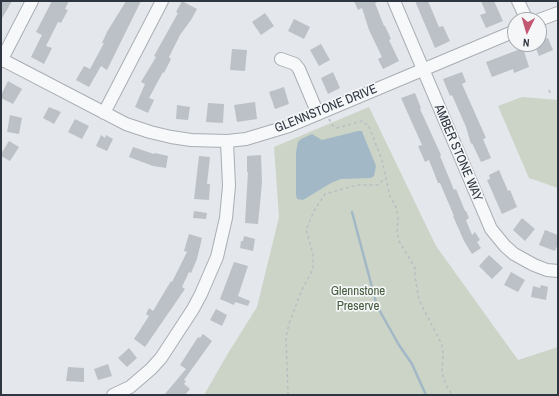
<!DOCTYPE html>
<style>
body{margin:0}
#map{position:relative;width:559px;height:396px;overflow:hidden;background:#e4e7eb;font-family:"Archivo Narrow",sans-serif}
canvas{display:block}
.frame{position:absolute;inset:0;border:2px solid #2d3641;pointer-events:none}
.north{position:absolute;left:507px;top:12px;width:40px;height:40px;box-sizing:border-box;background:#f4f6f8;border:1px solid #a4a9af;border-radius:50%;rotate:185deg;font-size:11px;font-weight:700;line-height:16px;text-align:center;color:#2d3641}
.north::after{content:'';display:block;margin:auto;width:14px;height:18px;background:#c35671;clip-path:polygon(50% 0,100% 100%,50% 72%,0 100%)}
</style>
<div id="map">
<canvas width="559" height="396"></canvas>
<div class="frame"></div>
<div class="north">N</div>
</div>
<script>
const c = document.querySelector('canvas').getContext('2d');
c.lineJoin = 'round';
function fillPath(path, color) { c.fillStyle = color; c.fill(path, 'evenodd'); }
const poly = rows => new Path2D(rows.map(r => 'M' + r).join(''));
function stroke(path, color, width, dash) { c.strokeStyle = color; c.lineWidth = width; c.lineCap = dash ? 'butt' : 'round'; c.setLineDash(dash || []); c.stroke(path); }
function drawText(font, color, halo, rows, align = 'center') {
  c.font = font + ' "Archivo Narrow",sans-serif'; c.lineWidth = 3.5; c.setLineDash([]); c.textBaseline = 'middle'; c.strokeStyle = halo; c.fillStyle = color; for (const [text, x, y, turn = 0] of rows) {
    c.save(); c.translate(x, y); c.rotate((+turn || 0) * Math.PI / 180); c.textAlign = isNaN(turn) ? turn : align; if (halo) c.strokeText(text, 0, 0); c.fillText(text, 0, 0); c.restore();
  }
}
fillPath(poly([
 [522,97,558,100,558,188,529,178,498,106],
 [369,107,436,246,518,360,558,347,558,395,204,395,227,355,257,307,279,217,274,147]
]), '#cbd4c6');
fillPath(poly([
 [358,131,362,131,363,134,376,166,374,176,371,178,341,179,331,183,303,200,297,199,296,195,296,152,298,142,301,139,312,134,322,140]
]), '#a3b8c7');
stroke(poly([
 [352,212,377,306,399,345,412,364,426,395]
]), '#a3b8c7', 2.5);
fillPath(poly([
 [1,1,12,1,1,20],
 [52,1,69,1,65,9,68,10,61,23,58,22,46,46,52,48,44,64,31,57,42,35,36,32],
 [126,1,141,1,107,70,101,66,89,87,76,80,84,66,90,69,104,43,102,43,107,32],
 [182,1,197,9,191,20,180,35,169,57,171,59,164,73,163,72,149,98,154,100,148,113,135,107,145,84,141,82,156,57,154,56,178,13,176,12],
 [354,1,380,1,375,3,384,26,385,26,391,39,389,40,399,61,383,69,378,59,382,57,369,30,362,8,358,10],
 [415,1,428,1,439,27,443,26,450,41,435,48],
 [481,1,494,1,503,21,486,28,480,15,486,13],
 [265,13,274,26,261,35,252,22],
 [294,19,310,27,304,39,288,31],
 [548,38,553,50,539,56,534,44,539,44,539,42],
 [321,44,330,60,319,66,310,50],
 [523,48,529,67,514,73,513,69,492,77,486,62],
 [232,49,247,50,245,71,230,70],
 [333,72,340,88,328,94,321,78],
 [462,72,466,82,462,84,486,138,483,139,491,158,481,162,472,143,471,144,466,127,452,95,450,96,443,79],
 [8,81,22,89,13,104,1,98,1,95],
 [284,87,289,104,275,109,269,92],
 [415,93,421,108,420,109,441,155,440,156,454,190,456,189,465,211,466,211,469,218,466,220,472,235,475,232,480,240,477,242,481,248,472,254,464,241,453,216,454,216,440,183,438,183,429,160,425,162,418,146,422,145,401,98],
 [255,102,257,119,237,122,234,105],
 [208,103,224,104,223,123,206,122],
 [177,105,190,107,188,120,176,119],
 [49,107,61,112,54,124,43,118],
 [10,115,22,118,19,134,7,132],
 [75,119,89,126,82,139,68,132],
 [101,135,105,138,106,135,113,139,107,151,96,146],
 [9,141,19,147,10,161,1,156,1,154],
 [133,147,154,154,155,153,168,156,166,168,153,166,129,157],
 [261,155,262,183,258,224,245,223,248,172,247,172,247,156],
 [199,156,210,157,207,184,210,184,209,200,194,199],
 [499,170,508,191,510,190,517,207,502,214,487,180,490,179,489,175],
 [194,211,207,213,206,219,193,218],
 [522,218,535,229,525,241,513,230],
 [545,230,558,235,558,244,555,251,539,245],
 [189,234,202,238,197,259,191,273,189,272,182,287,185,289,145,347,134,339,149,316,146,314,149,308,153,311,171,281,172,282,187,252,184,251],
 [244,236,255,239,253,251,240,248,241,241,243,241],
 [489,255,503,268,492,279,479,266],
 [234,262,248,266,238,296,250,301,248,306,235,302,234,305,220,299],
 [511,272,525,280,518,292,504,285],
 [541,285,548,287,546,300,531,297,533,286,540,288],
 [216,309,227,315,222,326,210,320],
 [203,334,212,341,184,380,186,381,184,384,190,389,185,395,164,395,186,369,180,365,198,337,200,338],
 [129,348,137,358,127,367,118,358],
 [108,364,112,376,98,380,94,369],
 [68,367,84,368,84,382,66,381]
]), '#bcc1c7');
const minor = poly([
 [394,1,491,229,505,246,514,254,534,265,547,270,558,271],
 [518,1,527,20],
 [539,20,558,13],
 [1,59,126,124,150,132,171,137,191,140,227,141,246,139,289,126,515,31],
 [281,59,295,64,299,69,318,114],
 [1,61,32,1],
 [104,113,162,1],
 [113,395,130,387,151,369,161,358,193,309,201,294,217,257,226,218,229,186,227,141]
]);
stroke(minor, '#a9aeb5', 14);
stroke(poly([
 [549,90,551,95],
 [329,119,332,125,337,128,362,121,365,124,368,124,382,160,390,197,396,207,398,217,397,233,399,241,415,268,415,276,419,300,442,345,443,353,442,373,446,385,452,395],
 [288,395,286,337,289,324,301,292,313,269,313,254,306,230,315,209,325,194,357,185,377,185,386,178]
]), '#babec2', 1.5, [3, 3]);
stroke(minor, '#f6f8f9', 12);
drawText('13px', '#2d3641', '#f4f6f8', [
 ["GLENNSTONE DRIVE",326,109,-22],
 ["AMBER STONE WAY",458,153,67]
]);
drawText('13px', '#455c3c', '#f4f6f8', [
 ["Glennstone",358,292],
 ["Preserve",358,307]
]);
</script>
